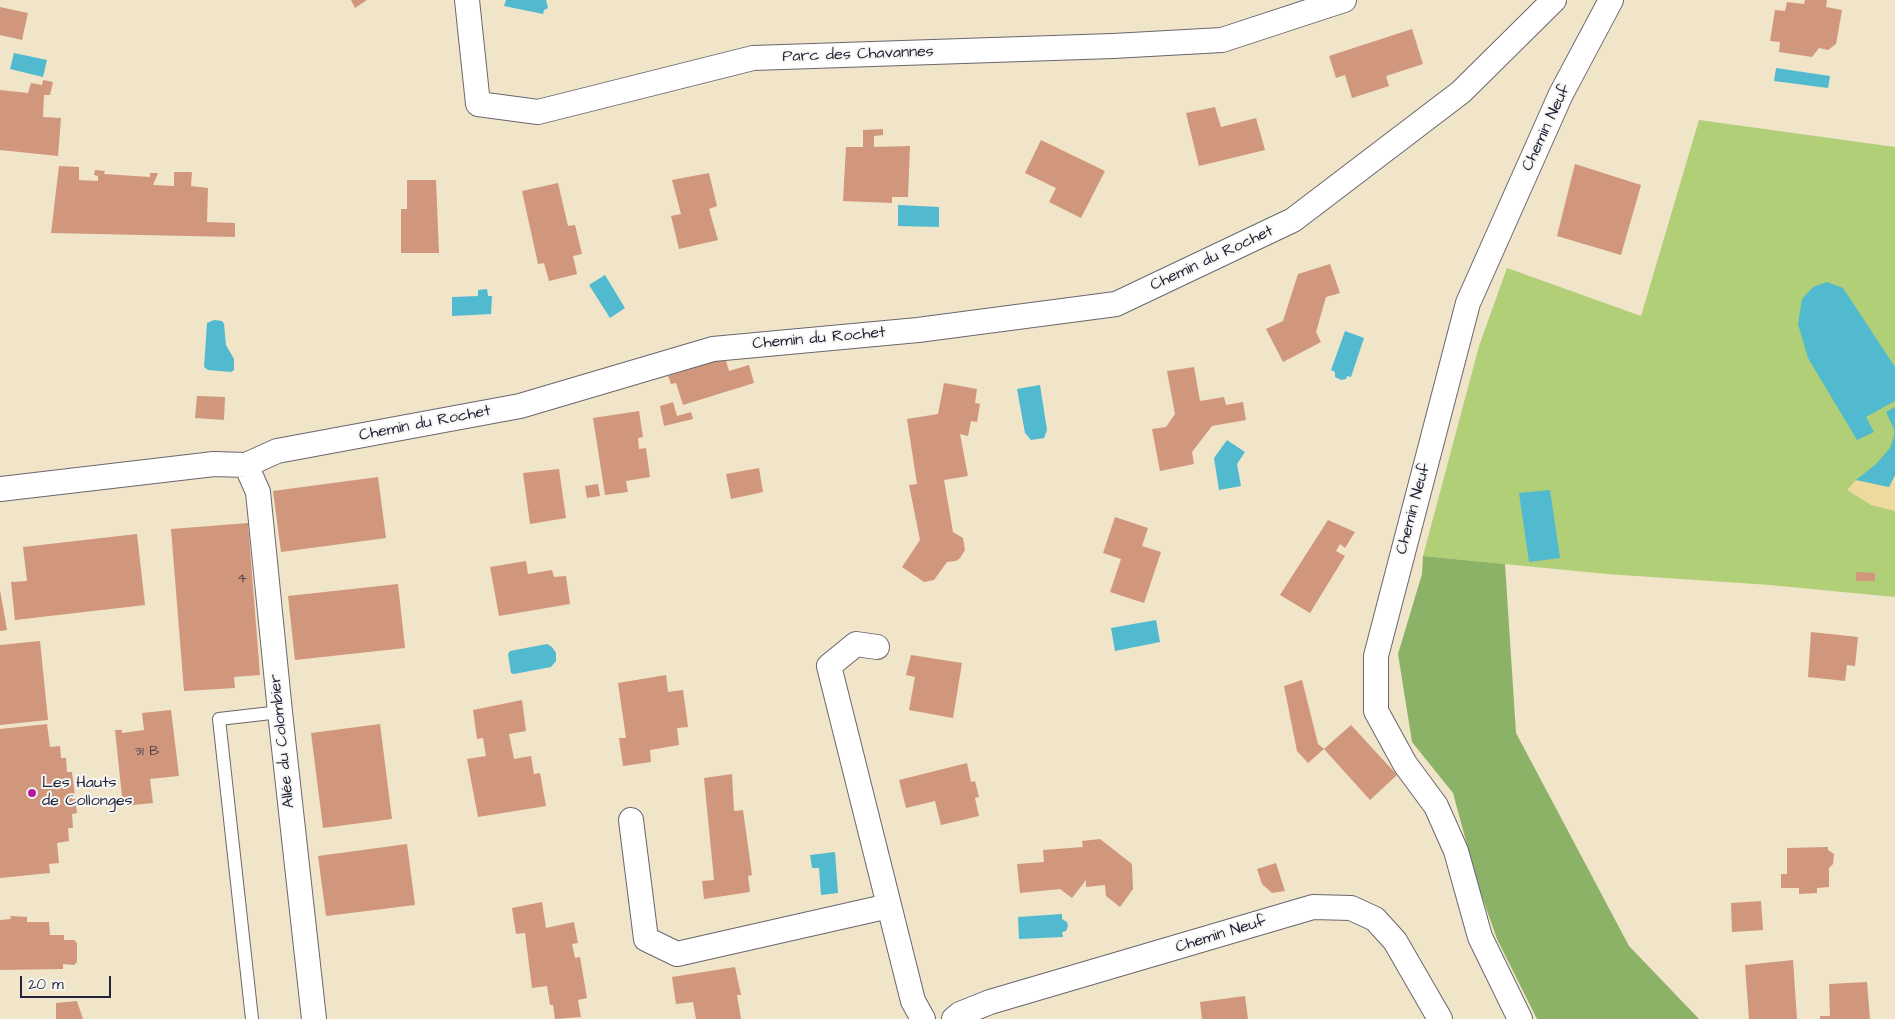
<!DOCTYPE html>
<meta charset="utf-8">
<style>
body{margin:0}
#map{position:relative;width:1895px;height:1019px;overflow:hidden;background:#f0e4c9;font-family:"Architects Daughter",sans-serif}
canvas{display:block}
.scale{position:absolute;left:20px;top:976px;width:91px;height:22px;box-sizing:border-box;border:2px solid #22223b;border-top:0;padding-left:6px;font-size:15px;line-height:18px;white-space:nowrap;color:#22223b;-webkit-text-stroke:4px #f6f6f2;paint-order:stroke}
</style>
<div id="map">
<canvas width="1895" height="1019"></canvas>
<div class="scale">20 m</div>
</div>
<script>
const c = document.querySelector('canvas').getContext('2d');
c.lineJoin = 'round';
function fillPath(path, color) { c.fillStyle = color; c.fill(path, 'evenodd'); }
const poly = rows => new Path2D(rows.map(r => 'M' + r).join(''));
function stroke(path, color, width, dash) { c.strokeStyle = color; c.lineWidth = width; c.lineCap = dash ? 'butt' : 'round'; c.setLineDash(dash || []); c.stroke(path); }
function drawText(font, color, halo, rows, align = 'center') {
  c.font = font + ' "Architects Daughter",sans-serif'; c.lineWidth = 4; c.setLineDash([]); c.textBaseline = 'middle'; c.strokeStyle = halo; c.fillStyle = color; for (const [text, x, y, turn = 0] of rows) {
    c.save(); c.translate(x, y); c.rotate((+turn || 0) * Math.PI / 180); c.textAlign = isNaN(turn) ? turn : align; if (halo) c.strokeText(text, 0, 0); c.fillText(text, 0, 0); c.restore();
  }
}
fillPath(poly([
 [1699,120,1895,147,1895,597,1770,585,1607,574,1423,556,1479,346,1507,268,1641,316]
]), '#b1cf76');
fillPath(poly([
 [1423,556,1505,564,1516,733,1629,946,1699,1019,1537,1019,1497,939,1478,885,1453,793,1412,742,1398,654,1422,574]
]), '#8cb267');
fillPath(poly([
 [1895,475,1895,511,1871,505,1847,490,1856,480,1889,487]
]), '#eeda9e');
fillPath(poly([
 [506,0,546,0,548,8,544,10,543,14,504,6],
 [14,53,47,60,43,77,10,69],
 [1776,68,1830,76,1828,88,1774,81],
 [898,205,939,207,939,227,898,226],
 [605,275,625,308,610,318,589,285],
 [1827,282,1843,288,1895,367,1895,401,1866,417,1874,432,1857,440,1808,358,1798,324,1802,299,1813,287],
 [487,289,488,296,492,296,491,314,452,316,452,297,478,296,478,290],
 [214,320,222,321,224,324,226,345,234,359,234,370,231,372,208,370,204,367,207,323],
 [1345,331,1364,338,1351,377,1347,376,1346,379,1341,380,1335,377,1335,372,1331,370],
 [1040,385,1047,430,1044,438,1031,440,1025,433,1017,389],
 [1895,407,1895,475,1889,487,1856,480,1876,464,1890,448,1894,436,1894,429,1886,412],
 [1227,440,1245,452,1237,464,1241,486,1219,490,1214,458],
 [1550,490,1560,558,1529,562,1519,493],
 [1156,620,1160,642,1115,651,1111,628],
 [547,644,552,647,556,653,556,661,551,667,514,674,511,673,508,654,510,651],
 [835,852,838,893,821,895,819,868,812,868,810,855],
 [1062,914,1062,919,1067,922,1068,926,1066,931,1062,932,1063,937,1019,939,1018,917]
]), '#51bacf');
fillPath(poly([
 [351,0,367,0,355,8],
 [1805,0,1827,0,1826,7,1842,10,1836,44,1828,50,1819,48,1812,57,1779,52,1780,42,1770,41,1775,10,1785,11,1787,2,1804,4],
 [0,7,28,13,22,40,0,35],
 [1412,29,1423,64,1386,76,1389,86,1352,98,1345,75,1336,78,1329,56],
 [43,80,53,82,50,95,44,95,43,117,61,118,58,156,0,150,0,90,28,93,31,83,42,85],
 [1215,107,1221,127,1256,118,1265,150,1199,166,1186,113],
 [883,129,883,135,874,136,874,147,910,146,908,197,892,197,892,203,843,201,846,147,863,147,863,130],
 [1041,140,1105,171,1081,218,1049,202,1056,188,1025,173],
 [1575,164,1641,185,1621,255,1557,236],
 [59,166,79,167,79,180,98,181,98,176,94,175,95,170,105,171,104,174,150,177,150,173,158,173,153,185,174,186,174,172,192,172,191,186,208,188,207,222,235,223,235,237,51,233],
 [709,173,717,206,709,209,718,240,679,249,671,216,681,214,672,180],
 [407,180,436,180,439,253,401,253,401,209,407,209],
 [558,183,568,226,575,225,582,254,573,256,577,274,549,281,544,263,538,264,522,191],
 [1330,264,1340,293,1326,297,1316,332,1321,342,1283,362,1266,329,1283,321,1298,274],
 [725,358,729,371,749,365,754,383,683,405,676,383,671,384,668,376],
 [1194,367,1200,401,1224,397,1226,405,1243,402,1246,420,1212,426,1192,452,1194,464,1160,471,1152,429,1166,427,1175,414,1167,371],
 [944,383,977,389,975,403,980,404,977,422,971,421,968,436,960,434,968,476,944,480,953,532,963,538,965,550,960,558,956,561,947,562,934,580,924,582,902,567,920,540,909,485,917,484,907,419,938,414],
 [197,396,225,397,224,420,195,418],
 [673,402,677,416,691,412,693,419,664,426,660,406],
 [639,411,643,437,638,438,639,449,646,448,650,477,626,481,628,492,605,495,593,418],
 [759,468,763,492,731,499,726,474],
 [559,469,566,518,530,524,523,473],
 [378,477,386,538,281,552,273,491],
 [598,484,600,496,587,498,585,486],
 [1115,517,1148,528,1142,546,1161,552,1144,603,1110,592,1121,559,1103,553],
 [1328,520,1355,532,1345,548,1340,544,1336,551,1345,556,1310,613,1280,595],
 [248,523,260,675,234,677,235,688,184,691,171,529],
 [137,534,145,605,15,620,11,582,27,581,23,547],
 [526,561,528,574,552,570,554,577,566,576,570,604,499,616,490,567],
 [1856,572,1875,573,1875,581,1856,581],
 [398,584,405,648,295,660,288,596],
 [0,590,7,630,0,631],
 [1811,632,1858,637,1855,666,1847,665,1845,681,1808,677],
 [40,641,48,720,0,725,0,645],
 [911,655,962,663,953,718,909,710,915,677,906,675],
 [666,675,668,692,683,690,688,727,677,728,679,745,650,750,651,762,623,766,619,738,626,738,618,683],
 [1302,680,1318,744,1324,749,1308,763,1297,751,1284,686],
 [522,700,526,731,509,734,514,759,531,756,534,774,540,773,546,806,478,817,467,759,486,756,483,738,477,739,473,710],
 [171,710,179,776,150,779,153,803,123,806,115,730,122,730,122,733,144,730,142,713],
 [47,724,50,747,60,746,61,758,66,758,67,772,72,772,77,813,72,814,73,828,68,828,69,841,57,843,59,863,49,864,50,873,0,878,0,729],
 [380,724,392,819,323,828,311,733],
 [1351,725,1397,775,1370,800,1324,749],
 [967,763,971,782,975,781,979,797,975,798,979,816,941,825,935,801,906,808,899,780],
 [732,774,734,811,743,810,752,875,748,876,750,892,704,899,702,881,714,880,704,778],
 [1100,839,1132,864,1133,889,1120,907,1106,896,1105,885,1086,887,1086,880,1072,898,1060,889,1020,893,1017,864,1044,862,1043,850,1083,847,1082,841],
 [407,844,415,905,326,916,318,856],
 [1828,847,1828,850,1834,854,1833,864,1829,868,1829,887,1817,888,1817,893,1799,894,1799,888,1781,888,1781,874,1787,874,1787,848],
 [1276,863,1285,891,1272,893,1262,884,1257,869],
 [1761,901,1763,930,1732,932,1731,903],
 [542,902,546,928,574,922,578,943,572,944,575,958,580,957,587,998,578,1000,581,1017,555,1019,553,1005,550,1005,547,986,532,988,525,933,516,934,512,908],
 [10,916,27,917,27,922,49,922,50,935,64,935,64,940,74,940,77,943,77,962,74,965,63,964,63,969,0,970,0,920,11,919],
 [1793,960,1797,1019,1749,1019,1745,965],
 [735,967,741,995,737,995,741,1019,696,1019,693,1002,676,1004,672,977],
 [1867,982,1870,1019,1820,1019,1820,1016,1830,1016,1829,984],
 [1245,996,1248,1019,1202,1019,1200,1002],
 [77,1001,83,1019,56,1019,56,1003]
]), '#d0977d');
const service = poly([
 [252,1019,219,719,280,712]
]);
const minor = poly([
 [467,0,478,104,538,112,753,58,1113,46,1222,40,1344,0],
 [246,465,258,492,280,712,314,1019],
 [0,489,214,464,246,465,277,451,520,406,713,349,918,330,1116,304,1293,220,1461,92,1554,0],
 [877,647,856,644,829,666,913,1001,923,1019],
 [631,820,646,939,677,954,889,906],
 [954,1019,960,1014,990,1002,1313,907,1351,908,1375,919,1395,941,1440,1019],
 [1520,1019,1480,937,1456,851,1436,806,1405,764,1376,711,1376,656,1468,303,1561,94,1611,0]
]);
stroke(service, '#6a666d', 14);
stroke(minor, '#6a666d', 26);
stroke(service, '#fff', 12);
stroke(minor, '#fff', 24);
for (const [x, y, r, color] of [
 [32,793,5,"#b5179e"]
]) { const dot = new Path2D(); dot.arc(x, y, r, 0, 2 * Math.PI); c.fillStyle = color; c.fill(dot); stroke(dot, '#f6f6f2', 2); }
drawText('14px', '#4e3f4c', null, [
 ["4",242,579],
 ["31 B",147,752]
]);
drawText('16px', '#22223b', '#f6f6f2', [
 ["Parc des Chavannes",858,55,-2],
 ["Chemin Neuf",1547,128,-65],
 ["Chemin du Rochet",1212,259,-25],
 ["Chemin du Rochet",819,339,-5],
 ["Chemin du Rochet",425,424,-11],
 ["Chemin Neuf",1414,509,-75],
 ["Allée du Colombier",283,741,-96],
 ["Chemin Neuf",1221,935,-17]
]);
drawText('16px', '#22223b', '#f6f6f2', [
 ["Les Hauts",42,784],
 ["de Collonges",42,802]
], 'left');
</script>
